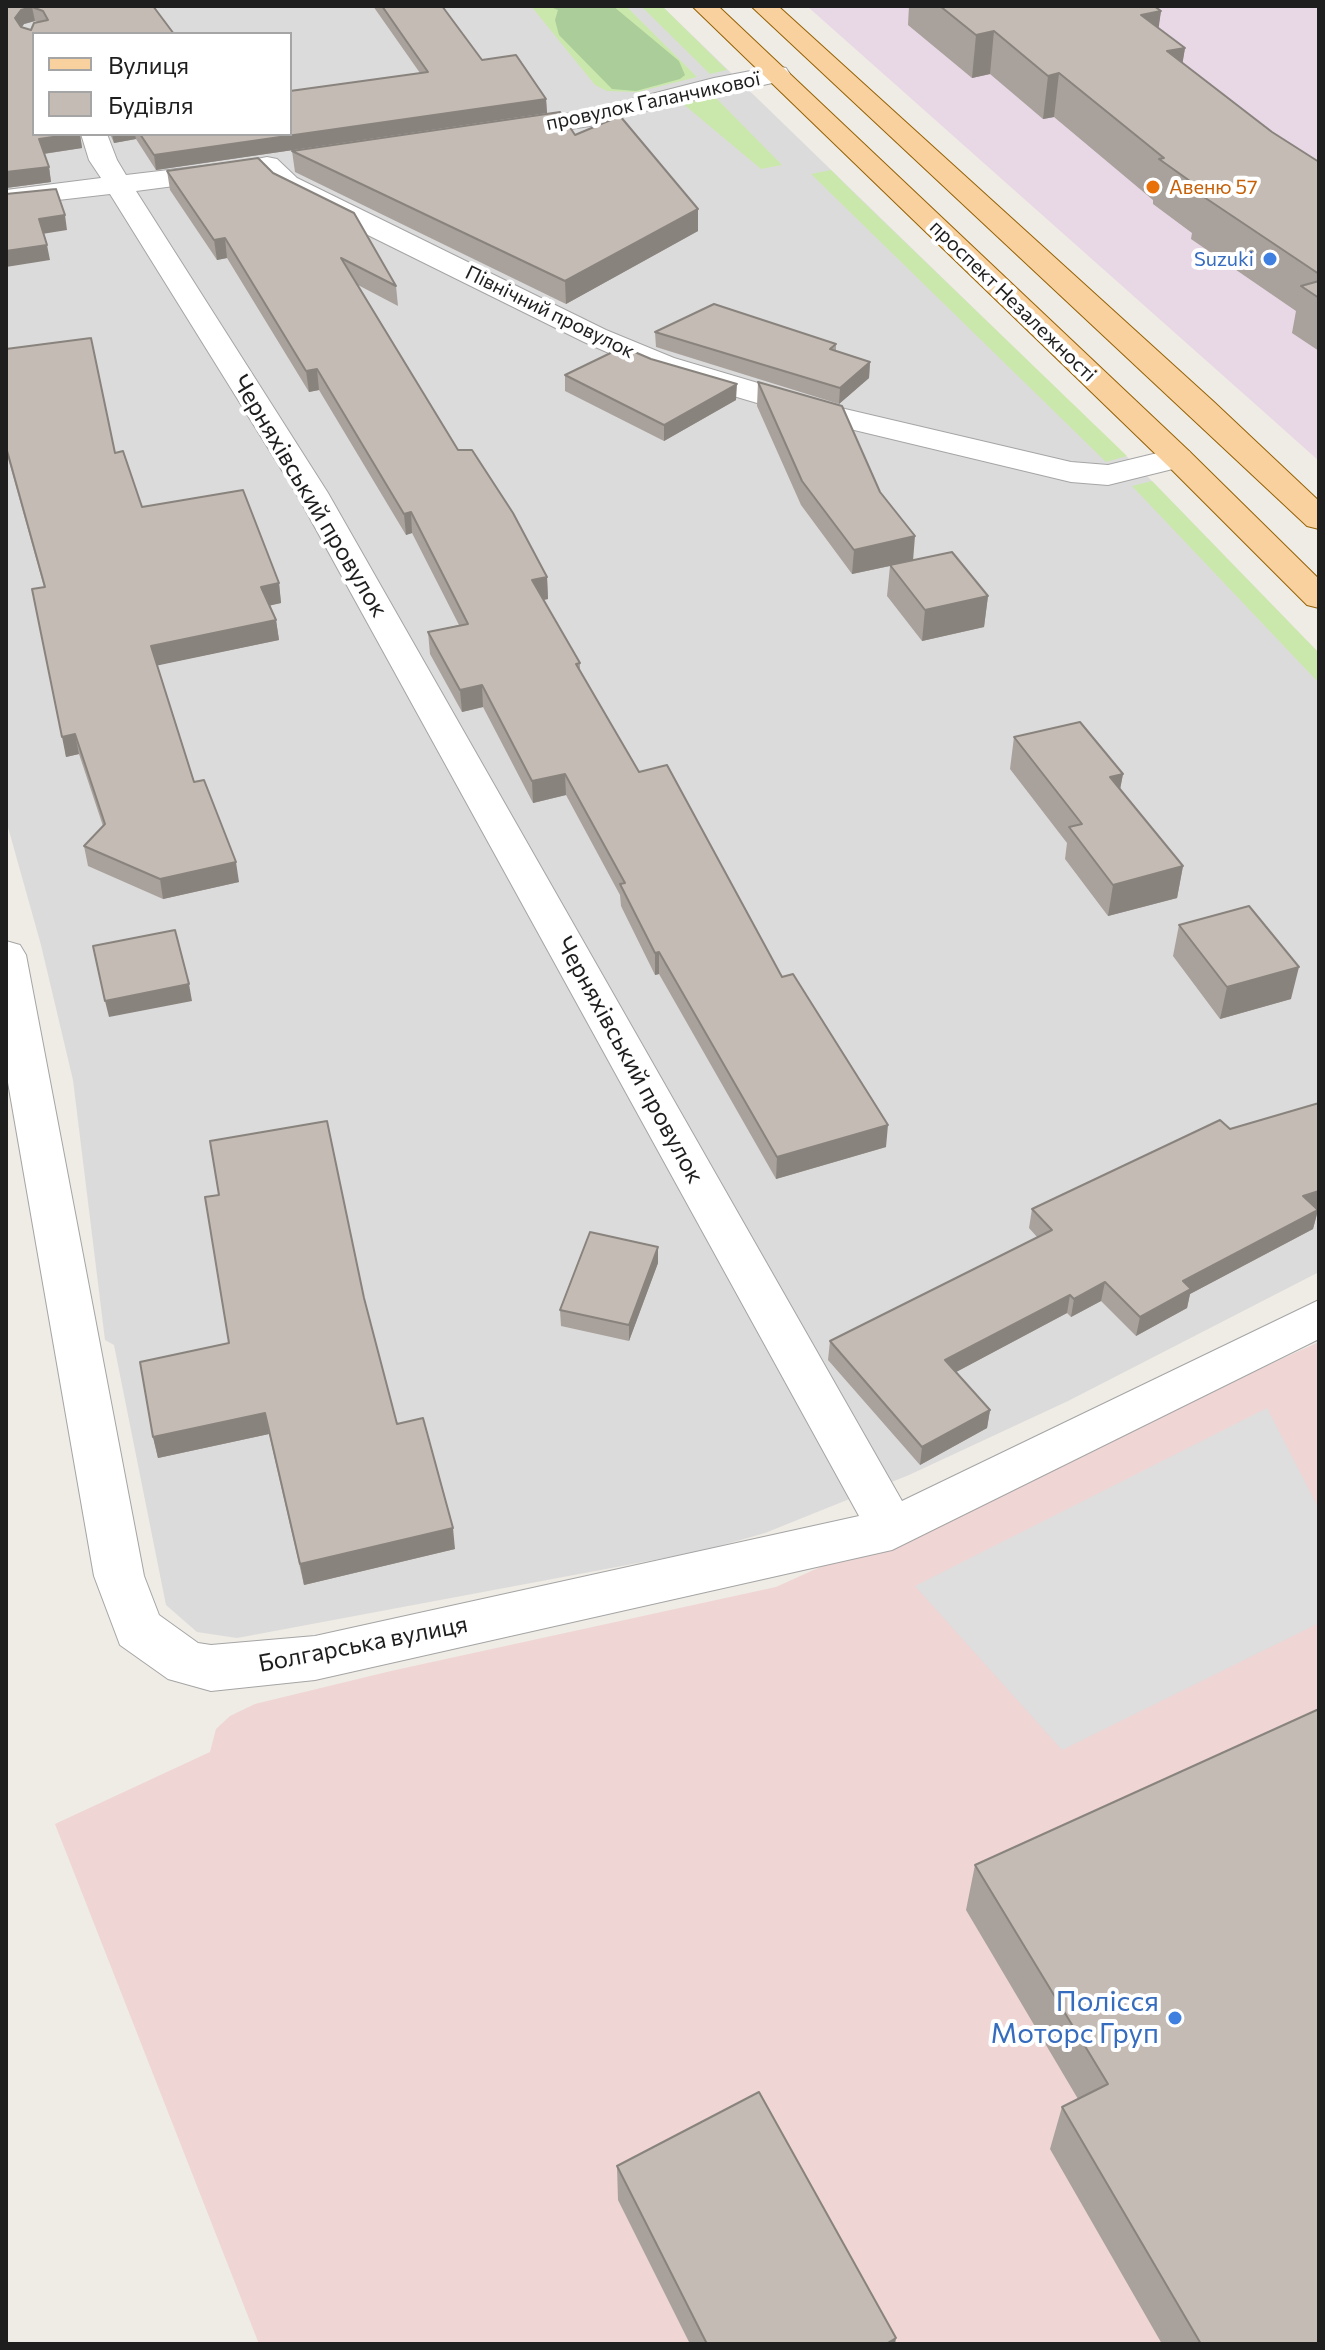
<!DOCTYPE html>
<meta charset="utf-8">
<style>
body{margin:0}
#map{position:relative;width:1325px;height:2350px;overflow:hidden;background:#efebe5;font-family:Commissioner,sans-serif}
canvas{display:block}
.frame{position:absolute;inset:0;border:8px solid #1e1e1e;pointer-events:none}
.legend{position:absolute;left:32px;top:32px;width:260px;height:104px;box-sizing:border-box;background:#fff;border:2px solid #a5a5a5;margin:0;padding:10px 14px;list-style:none;font-size:24px;color:#1e1e1e}
.legend li{display:flex;align-items:center;gap:16px;height:40px}
.legend b{width:40px;border:2px solid #a5a5a5}
</style>
<div id="map">
<canvas width="1325" height="2350"></canvas>
<div class="frame"></div>
<ul class="legend">
<li><b style="height:10px;background:#f9d19f"></b>Вулиця</li>
<li><b style="height:22px;background:#c4bbb4"></b>Будівля</li>
</ul>
</div>
<script>
const c = document.querySelector('canvas').getContext('2d');
c.lineJoin = 'round';
function fillPath(path, color) { c.fillStyle = color; c.fill(path, 'evenodd'); }
const poly = rows => new Path2D(rows.map(r => 'M' + r).join(''));
function stroke(path, color, width, dash) { c.strokeStyle = color; c.lineWidth = width; c.lineCap = dash ? 'butt' : 'round'; c.setLineDash(dash || []); c.stroke(path); }
function drawText(font, color, halo, rows, align = 'center') {
  c.font = font + ' Commissioner,sans-serif'; c.lineWidth = 8; c.setLineDash([]); c.textBaseline = 'middle'; c.strokeStyle = halo; c.fillStyle = color; for (const [text, x, y, turn = 0] of rows) {
    c.save(); c.translate(x, y); c.rotate((+turn || 0) * Math.PI / 180); c.textAlign = isNaN(turn) ? turn : align; if (halo) c.strokeText(text, 0, 0); c.fillText(text, 0, 0); c.restore();
  }
}
fillPath(poly([
 [6,6,662,6,1152,481,1319,653,1319,1272,1068,1401,909,1475,765,1533,702,1551,237,1638,197,1632,166,1605,114,1345,105,1340,73,1080,41,945,6,820],
 [34,34,290,34,290,134,34,134]
]), '#dcdbdb');
fillPath(poly([
 [1319,1342,1319,2344,259,2344,55,1824,210,1752,216,1729,230,1716,255,1704,391,1671,776,1587]
]), '#efd5d4');
fillPath(poly([
 [807,6,1319,6,1319,461,1272,419]
]), '#e8d7e5');
fillPath(poly([
 [531,6,626,6,697,77,637,92,607,91,595,85],
 [641,6,662,6,727,70,710,74],
 [712,94,782,165,761,169,682,103],
 [831,170,857,196,1127,456,1106,462,811,174],
 [1152,481,1319,653,1319,683,1132,486]
]), '#cbe8ac');
fillPath(poly([
 [548,6,613,6,679,61,685,75,680,79,636,91,612,89,559,35,555,20,558,10]
]), '#aacd9a');
fillPath(poly([
 [1267,1408,1319,1509,1319,1623,1062,1750,915,1586]
]), '#dedede');
const minor = poly([
 [777,66,786,68,790,74,786,80,617,117,590,126,505,139,495,137,492,131,495,125,505,123,585,111,714,78,777,66],
 [81,134,107,134,117,160,126,175,228,163,238,165,242,171,238,177,228,179,136,191,328,493,902,1501,1319,1300,1319,1339,892,1550,315,1680,211,1691,168,1679,120,1645,94,1576,6,1071,6,941,20,945,26,955,144,1576,159,1615,198,1643,211,1645,315,1636,859,1516,296,493,110,194,6,206,6,190,101,178,89,160,81,134],
 [267,157,277,159,297,178,606,330,674,358,845,409,1071,462,1108,465,1178,448,1189,451,1194,458,1189,465,1108,485,1071,482,825,423,652,372,584,342,277,190,253,165,257,159,267,157]
]);
const primary = poly([
 [692,6,718,6,1189,451,1319,579,1319,608,1307,605,1167,465,692,6],
 [751,6,778,6,1214,402,1319,501,1319,529,1307,526,751,6]
]);
stroke(minor, '#a5a5a5', 2);
stroke(primary, '#956204', 2);
fillPath(minor, '#fff');
fillPath(primary, '#f9d19f');
fillPath(poly([
 [6,6,153,6,174,34,34,34,34,134,80,134,82,148,44,154,49,167,51,182,6,188],
 [35,21,38,22,34,23,31,30,22,27,24,24],
 [373,6,442,6,482,60,516,55,546,99,547,113,156,170,136,139,114,143,110,134,290,134,290,91,420,73],
 [909,6,1154,6,1161,11,1158,28,1185,48,1182,64,1272,132,1319,162,1319,351,1292,333,1296,311,1191,239,1192,233,1153,204,1153,200,1054,117,1043,119,990,74,972,78,908,25],
 [575,135,698,209,698,231,566,304,295,172,292,151],
 [167,171,273,173,396,286,398,306,358,285,458,450,547,577,548,599,543,600,580,663,580,671,639,772,782,977,886,1147,776,1179,659,974,655,975,621,906,620,895,566,795,533,803,483,707,462,712,430,654,428,632,459,625,412,533,406,535,319,390,309,392,227,258,217,260,170,190],
 [655,332,836,344,836,351,870,362,869,378,839,404,656,347],
 [6,349,115,453,142,507,279,583,281,603,270,605,276,620,279,640,157,665,194,782,239,882,163,899,88,866,84,846,103,826,79,754,66,757,44,587,6,451],
 [565,375,736,400,664,441,565,391],
 [758,382,880,492,913,560,988,596,984,627,922,641,887,596,890,566,852,574,801,505,757,406],
 [1014,737,1123,774,1120,789,1183,866,1177,898,1108,916,1065,859,1067,843,1010,769],
 [1179,925,1291,999,1220,1019,1173,956],
 [1319,1103,1319,1208,1317,1209,1318,1210,1313,1229,1190,1294,1187,1308,1136,1336,1101,1301,1071,1317,1067,1313,956,1372,990,1410,987,1428,920,1465,828,1360,830,1341,1038,1238,1029,1228,1032,1209,1230,1129],
 [658,1263,629,1341,561,1326,560,1310],
 [364,1298,397,1424,455,1549,304,1585,269,1434,158,1458,153,1437,229,1343],
 [975,1865,1319,2344,1162,2344,1050,2149,1062,2107,1078,2099,966,1910],
 [617,2166,895,2344,690,2344,618,2200]
]), '#a9a19b');
fillPath(poly([
 [32,7,35,21,24,24,18,32,15,18,21,10],
 [1161,11,1155,54,1141,15],
 [994,31,990,74,972,78,976,35],
 [1185,48,1178,91,1167,51],
 [1059,73,1054,117,1043,119,1048,76],
 [546,99,547,113,156,170,154,155],
 [74,134,80,134,82,148,42,154,39,139],
 [112,134,135,134,136,139,114,143],
 [49,167,51,182,6,188,6,172],
 [698,209,698,231,566,304,565,281],
 [65,215,67,230,42,234,39,219],
 [225,238,227,258,217,260,214,240],
 [47,245,50,260,6,267,6,251],
 [870,362,869,378,839,404,840,388],
 [317,369,319,390,309,392,306,371],
 [737,384,736,400,664,441,664,425],
 [411,512,412,533,406,535,404,514],
 [915,536,913,561,852,574,854,550],
 [547,577,548,599,533,602,532,580],
 [279,583,281,603,264,607,261,587],
 [988,596,984,627,922,641,925,610],
 [276,620,279,640,155,666,151,646],
 [482,685,483,707,462,712,460,690],
 [75,734,79,754,66,757,62,737],
 [565,774,566,795,533,803,532,781],
 [1123,774,1117,805,1110,777],
 [236,862,239,882,163,899,160,879],
 [1183,866,1177,898,1108,916,1113,885],
 [659,952,659,974,655,975,655,953],
 [1299,967,1291,999,1220,1019,1227,987],
 [189,984,192,1001,109,1017,105,1001],
 [888,1125,886,1147,776,1179,777,1157],
 [1319,1191,1319,1208,1298,1215,1303,1196],
 [1318,1210,1313,1229,1190,1294,1187,1308,1136,1336,1140,1317,1183,1281],
 [658,1247,658,1263,629,1341,629,1325],
 [1105,1282,1101,1301,1071,1317,1074,1299],
 [1070,1295,1067,1313,943,1379,945,1360],
 [990,1410,987,1428,920,1465,922,1447],
 [265,1413,269,1434,158,1458,153,1437],
 [453,1528,455,1549,304,1585,300,1564],
 [896,2338,895,2344,886,2344]
]), '#89837e');
const building = poly([
 [6,6,153,6,174,34,34,34,34,134,74,134,39,139,49,167,6,172,6,6],
 [32,7,43,11,48,20,34,23,31,30,21,27,15,18,21,10,32,7],
 [382,6,442,6,482,60,516,55,546,99,154,155,140,134,290,134,290,91,428,72,382,6],
 [940,6,1154,6,1161,11,1141,15,1185,48,1167,51,1272,132,1319,162,1319,274,1198,193,1204,191,1159,159,1164,158,1059,73,1048,76,994,31,976,35,940,6],
 [560,112,575,135,620,116,698,209,565,281,292,151,560,112],
 [258,158,273,173,354,213,396,286,341,258,458,450,472,450,513,513,547,577,532,580,580,663,576,664,639,772,667,765,782,977,793,974,888,1125,777,1157,659,952,655,953,620,884,625,883,565,774,532,781,482,685,460,690,428,632,468,624,411,512,404,514,317,369,306,371,225,238,214,240,167,171,258,158],
 [56,189,65,215,39,219,47,245,6,251,6,194,56,189],
 [1319,281,1319,298,1301,286,1319,281],
 [714,304,836,344,830,349,870,362,840,388,655,332,714,304],
 [91,338,115,453,123,451,142,507,243,490,279,583,261,587,276,620,151,646,194,782,204,780,236,862,160,879,84,846,105,824,75,734,62,737,32,589,45,587,6,447,6,349,91,338],
 [623,347,651,359,737,384,664,425,565,375,623,347],
 [758,382,842,406,880,492,915,536,854,550,802,481,758,382],
 [952,552,988,596,925,610,890,565,952,552],
 [1080,722,1123,774,1110,777,1183,866,1113,885,1069,827,1082,824,1014,737,1080,722],
 [1249,906,1299,967,1227,987,1179,925,1249,906],
 [175,930,189,984,105,1001,93,946,175,930],
 [1319,1103,1319,1191,1303,1196,1318,1210,1183,1281,1191,1289,1140,1317,1105,1282,1074,1299,1070,1295,945,1360,990,1410,922,1447,830,1341,1052,1230,1032,1209,1220,1120,1230,1129,1319,1103],
 [327,1121,364,1298,397,1424,423,1418,453,1528,300,1564,265,1413,153,1437,140,1362,229,1343,205,1197,219,1195,210,1141,327,1121],
 [590,1232,658,1247,629,1325,560,1310,590,1232],
 [1319,1709,1319,2344,1201,2344,1062,2107,1108,2084,975,1865,1319,1709],
 [759,2092,896,2338,886,2344,707,2344,617,2166,759,2092]
]);
fillPath(building, '#c4bbb4');
stroke(building, '#89837e', 2);
for (const [x, y, r, color] of [
 [1153,187,8,"#e8710a"],
 [1270,259,8,"#3f7fe0"],
 [1175,2018,8,"#3f7fe0"]
]) { const dot = new Path2D(); dot.arc(x, y, r, 0, 2 * Math.PI); c.fillStyle = color; c.fill(dot); stroke(dot, '#fff', 3); }
drawText('20px', '#1e1e1e', '#fff', [
 ["провулок Галанчикової",653,101,-12],
 ["проспект Незалежності",1013,301,44],
 ["Північний провулок",550,312,26]
]);
drawText('20px', '#c56008', '#fff', [
 ["Авеню 57",1169,187]
], 'left');
drawText('20px', '#366cbe', '#fff', [
 ["Suzuki",1254,259]
], 'right');
drawText('24px', '#1e1e1e', '#fff', [
 ["Черняхівський провулок",310,496,59],
 ["Черняхівський провулок",630,1060,61],
 ["Болгарська вулиця",363,1644,-11]
]);
drawText('28px', '#366cbe', '#fff', [
 ["Полісся",1159,2002],
 ["Моторс Груп",1159,2034]
], 'right');
</script>
